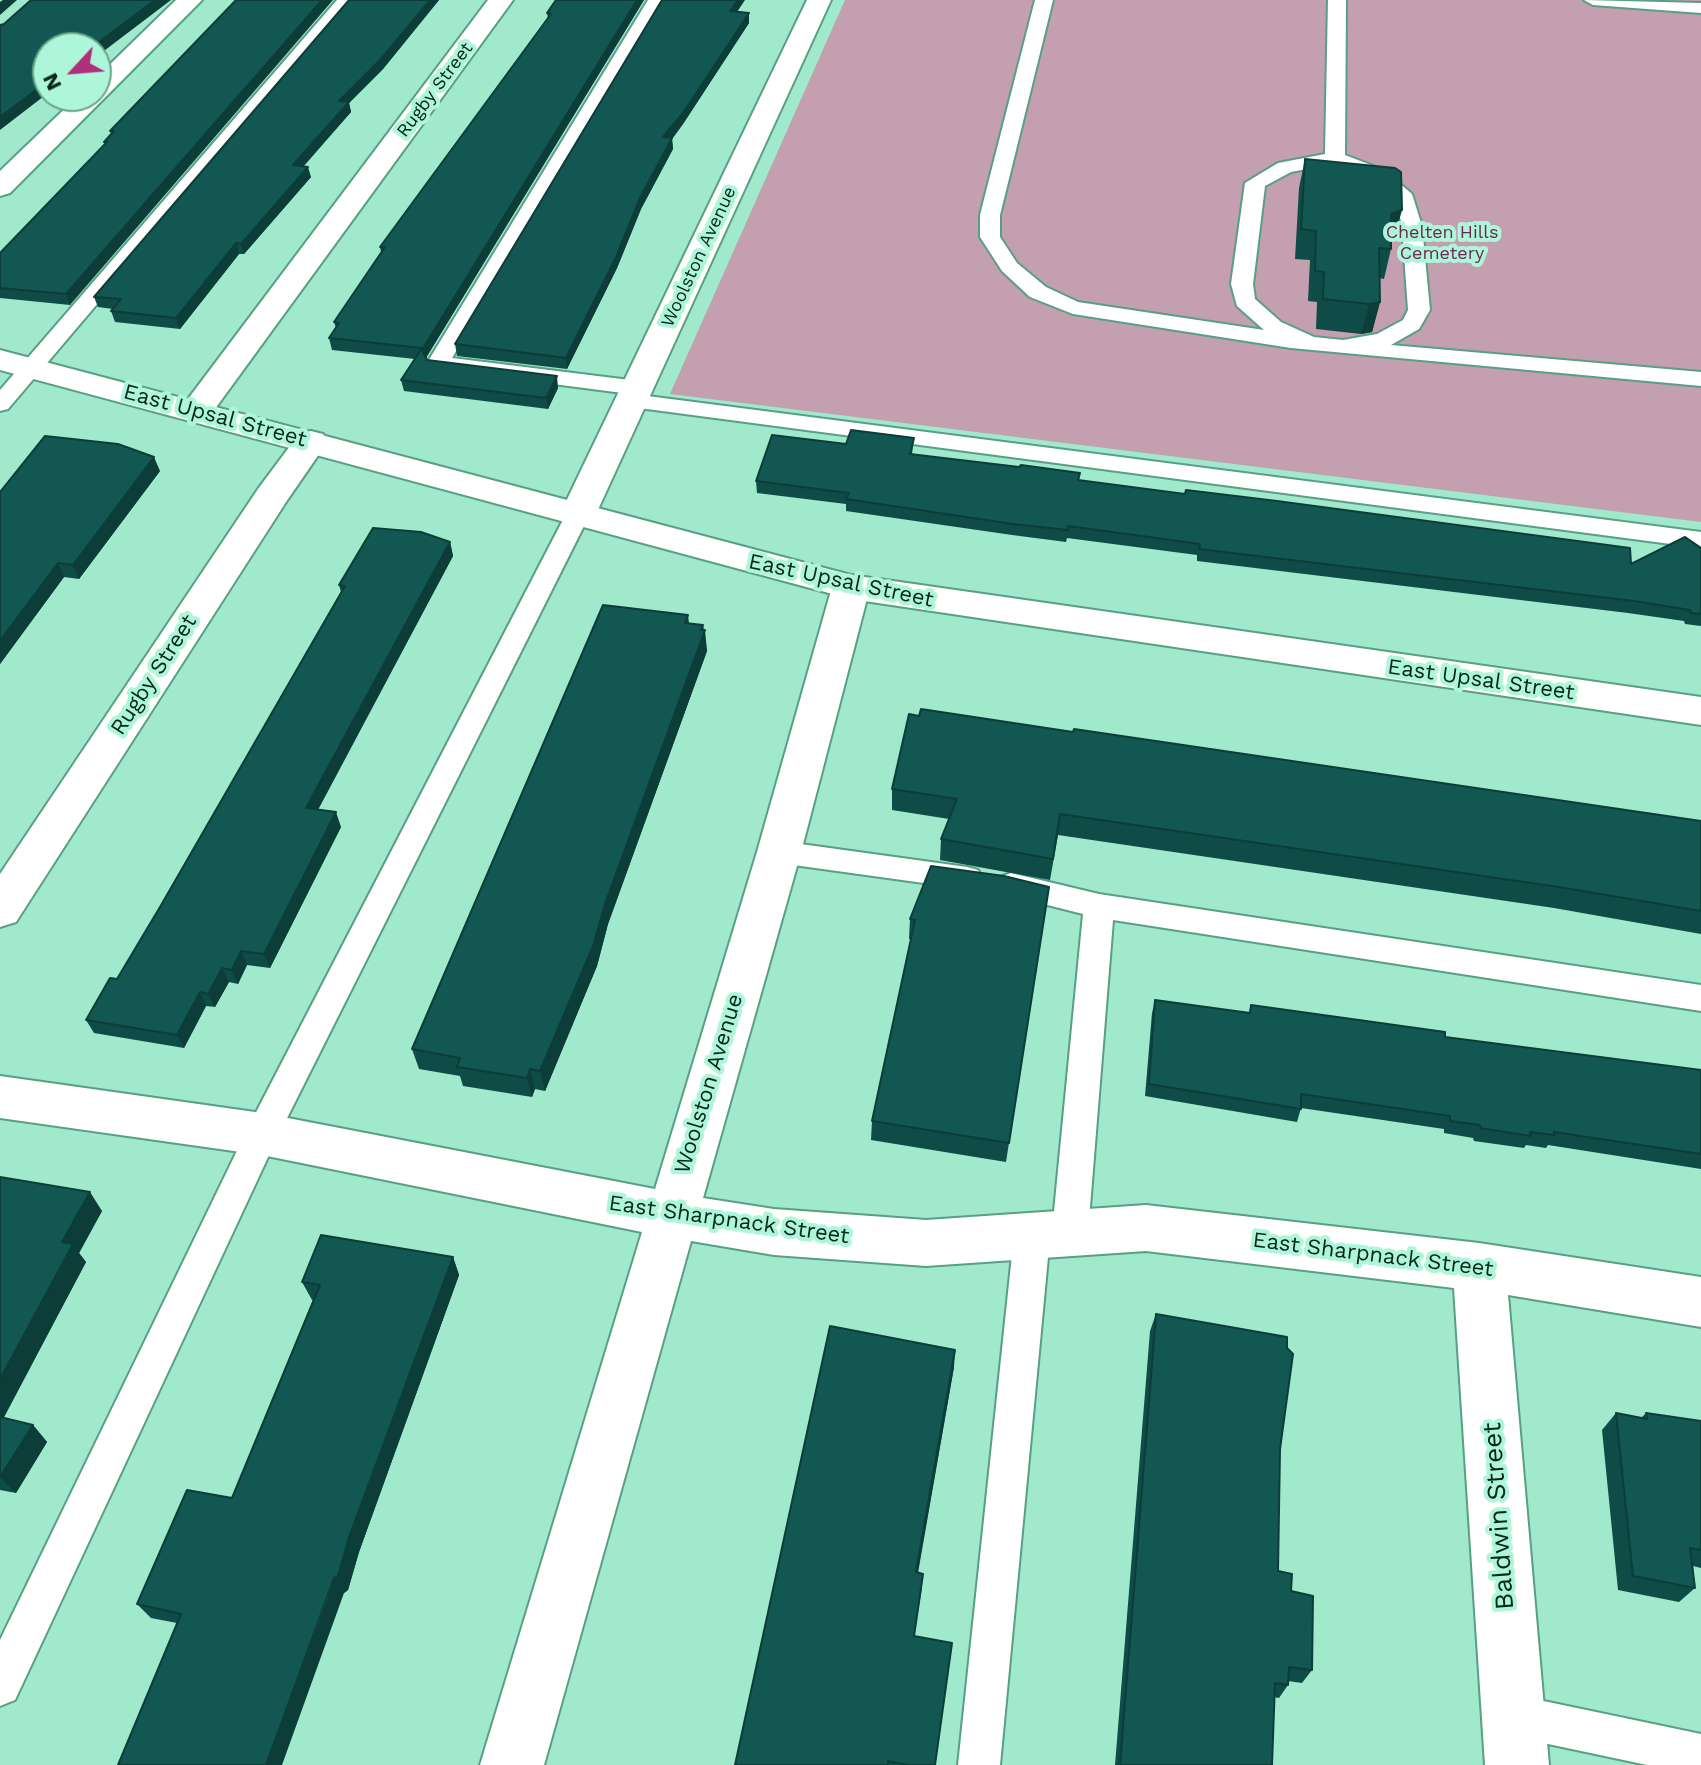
<!DOCTYPE html>
<style>
body{margin:0}
#map{position:relative;width:1701px;height:1765px;overflow:hidden;background:#a1e9cc;font-family:"Work Sans",sans-serif}
canvas{display:block}
.north{position:absolute;left:32px;top:32px;width:80px;height:80px;box-sizing:border-box;background:#aef6d9;border:2px solid #6ba38d;border-radius:50%;rotate:244deg;font-size:22px;font-weight:700;line-height:32px;text-align:center;color:#07261c}
.north::after{content:'';display:block;margin:auto;width:28px;height:36px;background:#af2f7c;clip-path:polygon(50% 0,100% 100%,50% 72%,0 100%)}
</style>
<div id="map">
<canvas width="1701" height="1765"></canvas>
<div class="north">N</div>
</div>
<script>
const c = document.querySelector('canvas').getContext('2d');
c.lineJoin = 'round';
function fillPath(path, color) { c.fillStyle = color; c.fill(path, 'evenodd'); }
const poly = rows => new Path2D(rows.map(r => 'M' + r).join(''));
function stroke(path, color, width, dash) { c.strokeStyle = color; c.lineWidth = width; c.lineCap = dash ? 'butt' : 'round'; c.setLineDash(dash || []); c.stroke(path); }
function drawText(font, color, halo, rows, align = 'center') {
  c.font = font + ' "Work Sans",sans-serif'; c.lineWidth = 8; c.setLineDash([]); c.textBaseline = 'middle'; c.strokeStyle = halo; c.fillStyle = color; for (const [text, x, y, turn = 0] of rows) {
    c.save(); c.translate(x, y); c.rotate((+turn || 0) * Math.PI / 180); c.textAlign = isNaN(turn) ? turn : align; if (halo) c.strokeText(text, 0, 0); c.fillText(text, 0, 0); c.restore();
  }
}
fillPath(poly([
 [845,0,1701,0,1701,522,670,394]
]), '#c39fb0');
const lane = poly([
 [337,0,355,0,8,409,0,411,0,390,337,0],
 [648,0,666,0,452,358,638,381,646,383,649,388,646,393,638,395,430,368,427,363,648,0],
 [1035,0,1053,0,1000,215,1000,237,1017,263,1046,287,1078,302,1264,330,1237,306,1231,284,1245,183,1278,163,1325,154,1328,0,1346,0,1345,155,1384,170,1412,194,1422,226,1430,310,1419,329,1391,345,1701,372,1701,386,1291,348,1073,314,1030,297,1002,271,980,237,980,215,1035,0],
 [1333,164,1370,178,1396,200,1402,226,1408,310,1403,320,1377,334,1343,340,1314,337,1281,322,1255,299,1253,284,1265,186,1291,172,1333,164],
 [1584,0,1701,3,1701,13,1593,5,1584,0],
 [632,394,1701,532,1701,548,624,406,621,401,624,396,632,394],
 [578,506,587,509,590,514,276,1140,15,1700,0,1706,0,1640,250,1124,566,514,569,509,578,506],
 [779,841,967,867,978,870,982,878,978,886,967,889,779,863,769,860,764,852,769,844,779,841],
 [1011,873,1099,894,1701,985,1701,1011,1113,920,1088,1232,1082,1243,1070,1248,1058,1243,1052,1232,1083,914,1000,893,996,885,1000,877,1011,873],
 [1032,1220,1044,1225,1050,1236,1000,1765,958,1765,1014,1236,1020,1225,1032,1220],
 [1515,1695,1701,1734,1701,1765,1647,1765,1515,1737,1500,1731,1494,1716,1500,1701,1515,1695]
]);
const street = poly([
 [176,0,202,0,10,193,0,196,0,171,78,96,96,96,96,78,176,0],
 [488,0,513,0,209,417,197,420,185,417,180,410,185,403,488,0],
 [807,0,831,0,596,514,591,522,578,525,565,522,560,514,807,0],
 [311,431,323,434,328,441,286,502,16,922,0,927,0,874,258,489,299,434,311,431],
 [851,575,864,578,870,587,801,852,703,1198,774,1209,926,1220,1146,1205,1479,1243,1701,1277,1701,1327,1508,1295,1549,1765,1485,1765,1454,1288,1146,1251,926,1266,774,1255,691,1241,544,1765,480,1765,642,1232,262,1155,0,1118,0,1076,262,1113,655,1189,757,852,832,587,838,578,851,575]
]);
const secondary = poly([
 [0,350,851,575,1701,697,1701,725,851,599,0,370,0,350]
]);
stroke(lane, '#589f85', 4);
stroke(street, '#589f85', 4);
stroke(secondary, '#589f85', 4);
fillPath(lane, '#fff');
fillPath(street, '#fff');
fillPath(secondary, '#fff');
fillPath(poly([
 [236,0,70,305,0,298,0,253,105,145,104,142,111,134,110,131],
 [349,0,439,0,383,69,349,103,351,112,304,166,311,177,244,254,239,254,180,329,115,322,111,311,113,309,98,307,94,297],
 [556,0,644,0,426,358,427,360,558,388,548,409,404,391,401,380,415,359,332,350,329,338,336,328,334,322,381,252,380,247,548,19,547,13],
 [737,12,749,23,683,124,672,139,673,149,641,209,617,268,567,369,457,356,455,344],
 [1305,159,1394,239,1391,240,1391,249,1384,279,1379,278,1380,302,1372,332,1361,334,1316,329,1317,302,1308,301,1310,260,1295,259,1299,188],
 [914,438,912,454,1019,467,1080,473,1079,480,1631,564,1701,548,1701,626,1685,624,1684,621,1628,613,1197,561,1197,555,1067,538,1066,542,1012,535,846,511,846,504,757,493,756,481,846,444],
 [160,471,79,579,64,577,0,664,0,492],
 [450,542,453,556,318,810,341,827,270,968,247,965,238,984,229,982,215,1007,206,1006,184,1048,94,1033,86,1020,117,979,160,907,341,592,339,585],
 [688,615,689,623,703,625,707,651,608,924,597,966,545,1091,535,1089,532,1097,463,1086,460,1076,419,1069,412,1049],
 [1073,732,1701,821,1701,934,1554,908,1058,835,1050,880,940,860,941,839,949,819,892,810,892,789],
 [1049,887,1006,1162,871,1140,872,1121,911,939,909,939,910,919],
 [1155,1000,1249,1013,1251,1005,1445,1037,1701,1070,1701,1169,1548,1145,1546,1148,1526,1145,1524,1148,1474,1141,1473,1138,1444,1133,1444,1129,1301,1108,1297,1122,1145,1096,1152,1013],
 [0,1177,102,1211,79,1253,86,1262,3,1418,33,1425,47,1442,16,1493,0,1490],
 [453,1257,459,1275,359,1552,348,1590,344,1593,177,1623,151,1618,137,1604,232,1498,313,1300,312,1300,302,1282],
 [1156,1314,1280,1449,1278,1571,1291,1591,1312,1670,1302,1683,1288,1681,1288,1685,1279,1698,1274,1697,1272,1765,1115,1765,1150,1331],
 [954,1367,918,1573,922,1588,914,1636,935,1765,735,1765],
 [1616,1413,1641,1418,1646,1413,1701,1421,1701,1568,1693,1566,1695,1588,1679,1602,1618,1590,1602,1430]
]), '#0f4b47');
fillPath(poly([
 [3,0,17,0,0,15,0,2],
 [155,0,171,0,96,57,96,48,91,48],
 [322,0,333,0,70,305,66,294],
 [430,0,439,0,383,69,349,103,351,112,295,175,293,165,339,101],
 [637,0,644,0,424,361,422,350],
 [738,0,745,0,731,21,730,11],
 [749,13,749,23,683,124,672,139,673,149,641,209,617,268,567,369,566,358,663,137],
 [48,81,48,93,0,130,0,117],
 [308,167,311,177,244,254,241,244],
 [1402,210,1394,239,1384,243,1391,214],
 [236,243,239,254,180,329,176,318],
 [1380,302,1372,332,1361,334,1369,304],
 [557,376,558,388,548,409,546,398],
 [154,457,160,471,79,579,73,565],
 [450,542,453,556,311,822,306,808],
 [58,563,64,577,0,664,0,641],
 [703,625,704,634,705,630,707,651,608,924,597,966,545,1091,540,1071,605,904],
 [336,812,341,827,270,968,264,954],
 [241,951,247,965,238,984,232,970],
 [222,968,229,982,215,1007,208,994],
 [200,992,206,1006,184,1048,177,1035],
 [530,1069,535,1089,532,1097,527,1078],
 [90,1192,102,1211,79,1253,86,1262,0,1425,0,1379,62,1242],
 [453,1257,459,1275,359,1552,348,1590,344,1593,282,1765,266,1765],
 [955,1350,954,1367,915,1587,916,1572],
 [33,1425,47,1442,16,1493,0,1477]
]), '#0d3d39');
const building = poly([
 [31,0,155,0,91,48,48,48,48,81,0,117,0,25,4,24,31,0],
 [236,0,322,0,66,294,0,288,0,253,107,142,104,142,114,131,110,131,236,0],
 [349,0,430,0,381,59,339,101,349,102,293,165,308,167,241,244,236,243,176,318,111,311,121,299,94,297,349,0],
 [556,0,637,0,422,350,427,360,557,376,546,398,401,380,422,348,329,338,339,323,334,322,385,247,380,247,551,14,547,13,556,0],
 [662,0,738,0,730,11,749,13,683,113,663,137,672,138,640,198,616,257,566,358,455,344,662,0],
 [1305,159,1395,168,1401,172,1402,210,1391,214,1391,249,1379,248,1380,302,1369,304,1323,299,1324,272,1315,271,1316,231,1301,229,1305,159],
 [851,430,914,438,910,454,1019,467,1021,465,1080,473,1078,480,1185,494,1186,490,1277,501,1630,548,1631,564,1685,537,1701,548,1701,614,1691,613,1690,610,1634,601,1199,549,1200,544,1068,526,1068,530,1013,524,846,499,849,493,756,481,772,435,846,444,851,430],
 [45,436,118,444,154,457,73,565,58,563,0,641,0,492,45,436],
 [373,528,421,532,450,542,306,808,336,812,264,954,241,951,232,970,222,968,208,994,200,992,177,1035,86,1020,110,978,117,979,160,907,345,586,339,585,373,528],
 [603,605,688,615,685,623,703,625,701,630,705,630,605,904,593,946,540,1071,530,1069,527,1078,457,1067,460,1058,412,1049,603,605],
 [921,709,1073,732,1074,729,1701,821,1701,911,1565,888,1060,814,1053,859,941,839,957,799,892,789,909,714,919,716,921,709],
 [931,866,1004,876,1049,887,1009,1143,872,1121,915,920,910,919,931,866],
 [1155,1000,1250,1013,1251,1005,1445,1032,1445,1037,1701,1070,1701,1154,1554,1132,1554,1135,1530,1132,1531,1136,1480,1128,1480,1125,1450,1121,1450,1116,1301,1094,1301,1109,1149,1084,1155,1000],
 [0,1177,90,1192,62,1242,73,1244,0,1379,0,1177],
 [321,1235,453,1257,349,1537,338,1576,334,1578,266,1765,118,1765,181,1614,137,1604,187,1490,232,1498,320,1285,302,1282,321,1235],
 [1156,1314,1287,1337,1287,1348,1293,1354,1280,1449,1278,1571,1292,1574,1291,1591,1313,1596,1312,1670,1289,1667,1288,1685,1275,1683,1272,1765,1120,1765,1156,1314],
 [830,1326,955,1350,916,1572,923,1574,914,1636,952,1643,935,1765,908,1765,888,1761,888,1765,735,1765,830,1326],
 [1616,1413,1647,1419,1646,1413,1701,1421,1701,1550,1690,1548,1695,1588,1633,1576,1616,1413],
 [0,1417,33,1425,0,1477,0,1417]
]);
fillPath(building, '#125752');
stroke(building, '#0d3d39', 2);
drawText('18px', '#07261c', '#aef6d9', [
 ["Rugby Street",435,90,-53],
 ["Woolston Avenue",699,257,-65]
]);
drawText('18px', '#6e2750', '#aef6d9', [
 ["Chelten Hills",1442,233],
 ["Cemetery",1442,254]
]);
drawText('22px', '#07261c', '#aef6d9', [
 ["East Upsal Street",215,416,15],
 ["East Upsal Street",841,581,12],
 ["Rugby Street",154,675,-57],
 ["East Upsal Street",1481,680,8],
 ["Woolston Avenue",709,1084,-73],
 ["East Sharpnack Street",729,1220,8],
 ["East Sharpnack Street",1373,1255,7]
]);
drawText('26px', '#07261c', '#aef6d9', [
 ["Baldwin Street",1499,1516,-94]
]);
</script>
